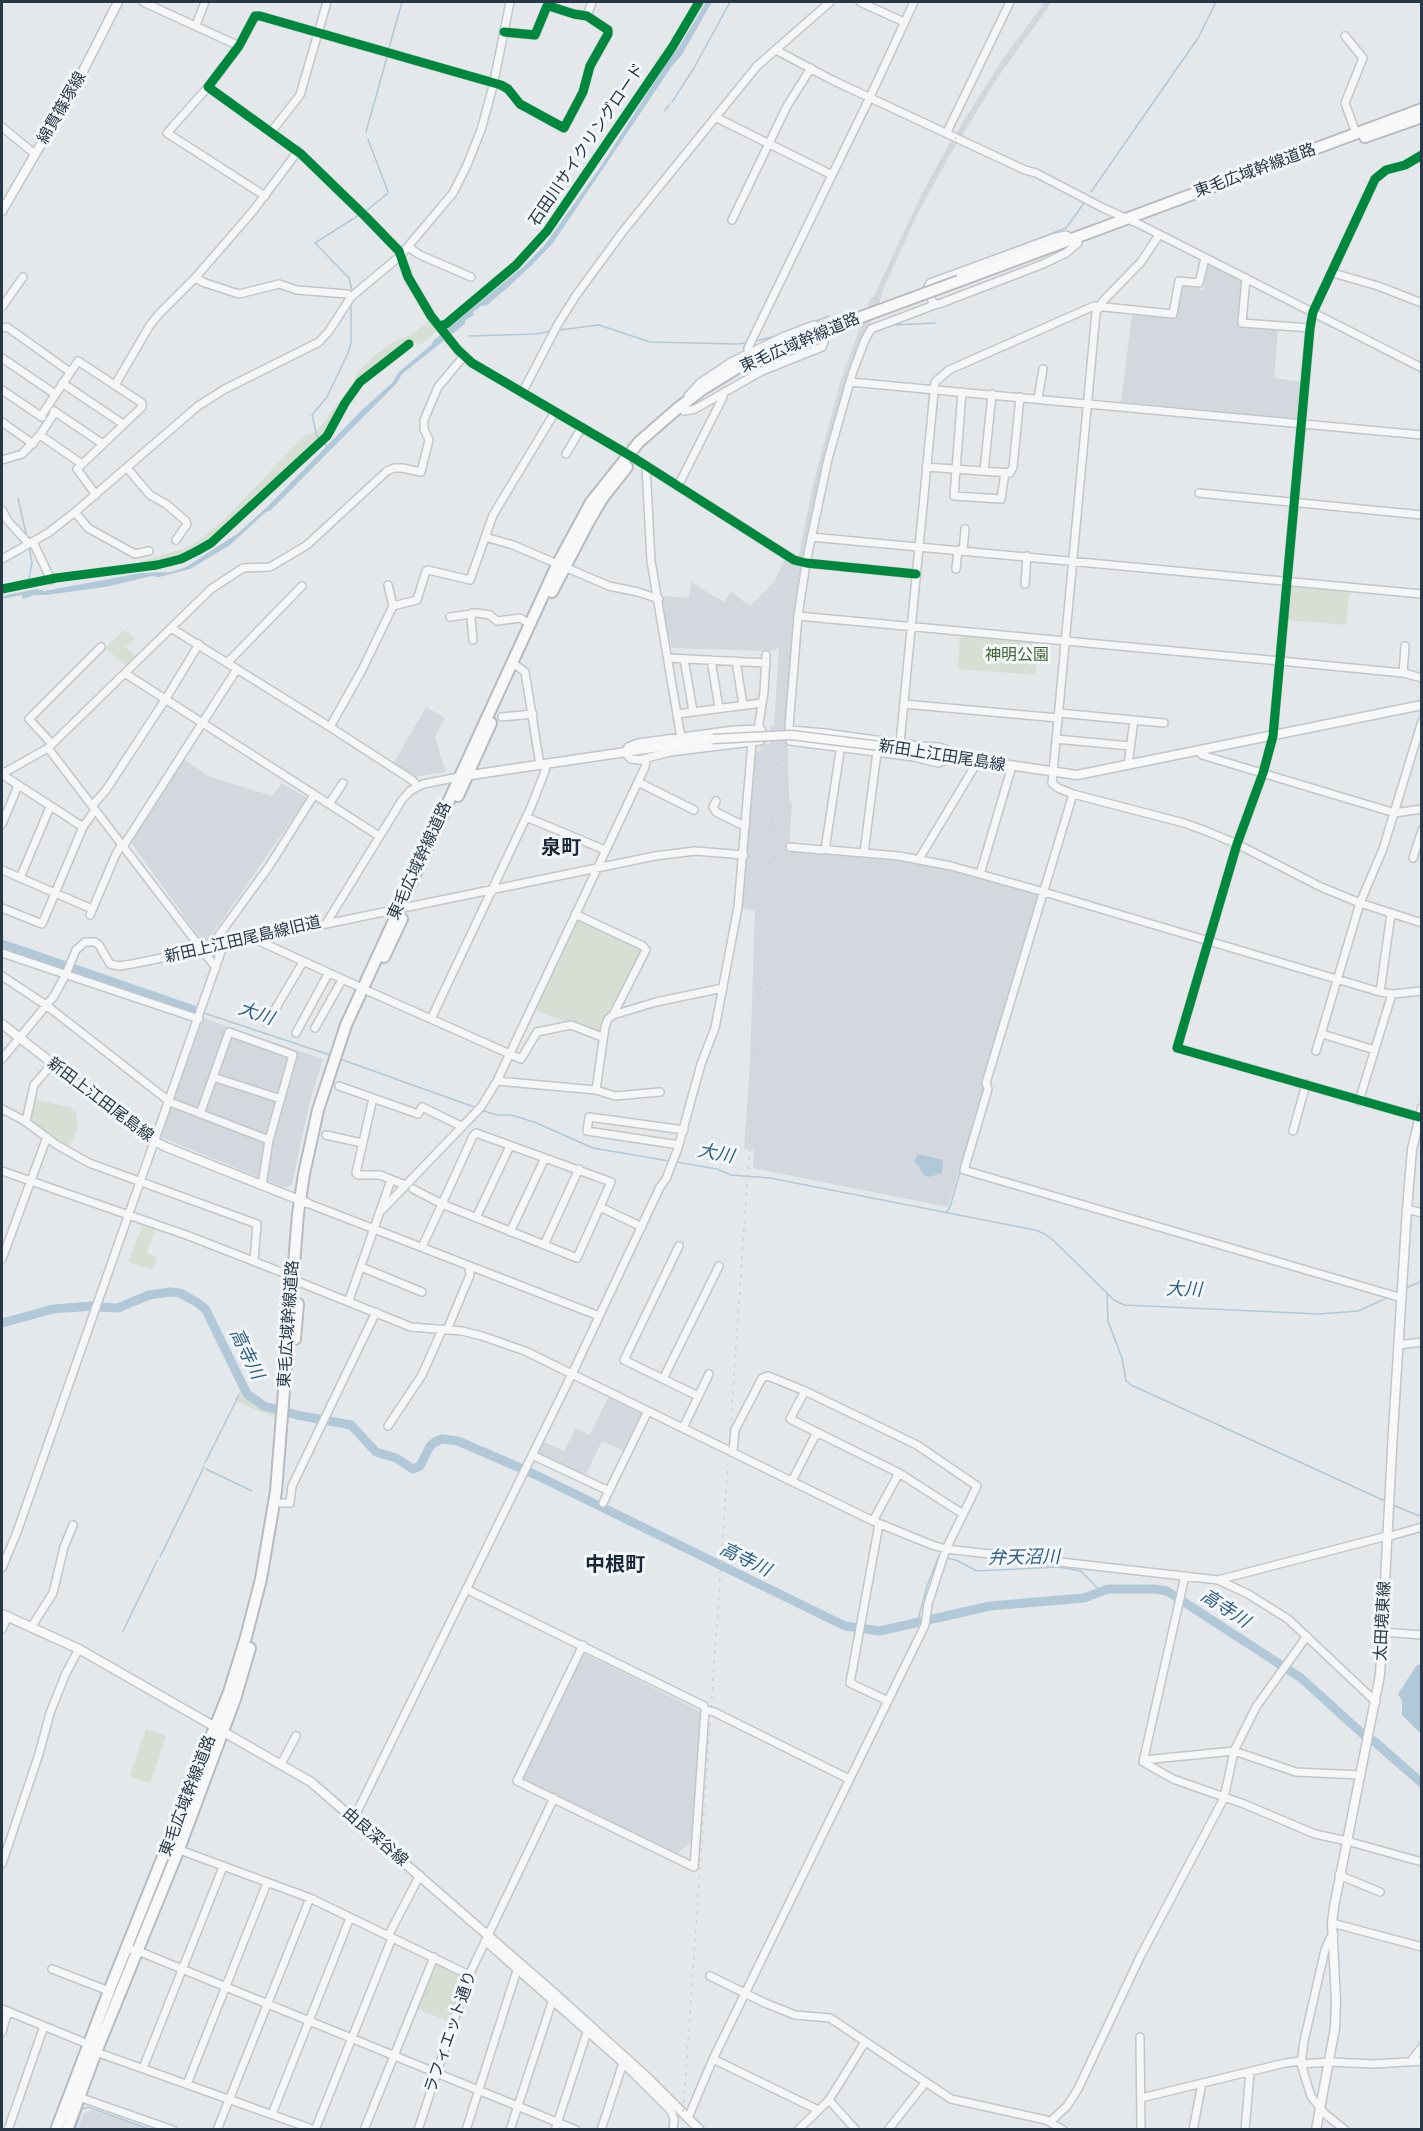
<!DOCTYPE html>
<meta charset="utf-8">
<style>
body{margin:0}
#map{position:relative;width:1423px;height:2131px;overflow:hidden;background:#e5e8eb;font-family:Manrope,sans-serif}
canvas{display:block}
.frame{position:absolute;inset:0;border:3px solid #283747;pointer-events:none}
</style>
<div id="map">
<canvas width="1423" height="2131"></canvas>
<div class="frame"></div>
</div>
<script>
const c = document.querySelector('canvas').getContext('2d');
c.lineJoin = 'round';
function fillPath(path, color) { c.fillStyle = color; c.fill(path, 'evenodd'); }
const poly = rows => new Path2D(rows.map(r => 'M' + r).join(''));
function stroke(path, color, width, dash) { c.strokeStyle = color; c.lineWidth = width; c.lineCap = dash ? 'butt' : 'round'; c.setLineDash(dash || []); c.stroke(path); }
function drawText(font, color, halo, rows, align = 'center') {
  c.font = font + ' Manrope,"Noto Sans JP",sans-serif'; c.lineWidth = 6; c.setLineDash([]); c.textBaseline = 'middle'; c.strokeStyle = halo; c.fillStyle = color; for (const [text, x, y, turn = 0] of rows) {
    c.save(); c.translate(x, y); c.rotate((+turn || 0) * Math.PI / 180); c.textAlign = isNaN(turn) ? turn : align; if (halo) c.strokeText(text, 0, 0); c.fillText(text, 0, 0); c.restore();
  }
}
fillPath(poly([
 [1045,2,1052,2,998,77,950,155,919,211,882,292,882,296,857,355,804,560,798,559,814,480,841,380,870,299,874,296,921,195,948,146,1004,57],
 [1206,263,1245,283,1240,325,1278,329,1274,378,1303,382,1299,419,1121,402,1132,314,1176,318,1181,283,1204,290],
 [785,558,803,564,787,722,789,797,792,805,789,847,837,855,840,853,899,857,974,874,976,878,989,878,1038,892,1041,898,948,1207,753,1168,754,1150,744,1149,750,1063,755,911,740,907,753,753,760,751,761,744,770,744,770,727,774,726,779,648,769,651,670,648,671,645,670,637,666,635,662,601,666,596,689,598,691,582,724,602,731,592,750,606,775,581],
 [426,707,445,718,435,737,446,772,413,777,393,764],
 [180,757,210,777,272,796,282,783,307,798,205,945,129,840],
 [203,1018,323,1059,309,1105,292,1184,285,1188,163,1138,161,1135],
 [608,1397,643,1414,625,1451,602,1441,584,1478,535,1455,542,1441,564,1451,576,1428,590,1435],
 [582,1652,703,1713,695,1838,675,1856,519,1779],
 [92,2110,147,2129,78,2129,83,2115]
]), '#d3d8de');
fillPath(poly([
 [430,320,438,330,420,345,415,342,373,374,357,389,346,406,331,433,216,540,188,558,140,569,141,561,186,548,199,540,227,517,303,437,317,431,355,380,358,372,375,355,393,342,411,335],
 [1288,582,1350,588,1346,625,1284,620],
 [124,630,136,638,126,647,138,659,129,668,105,648],
 [960,634,1039,640,1035,675,958,669],
 [576,917,642,948,643,952,610,1011,605,1017,598,1034,532,1009],
 [34,1099,72,1108,71,1110,76,1112,78,1126,68,1150,29,1121],
 [143,1224,155,1228,147,1253,157,1257,152,1270,128,1262],
 [215,1332,247,1397,260,1407,276,1413,276,1418,235,1401,240,1395,239,1393,241,1389,216,1338,213,1337],
 [146,1728,166,1736,150,1784,130,1776],
 [436,1960,466,1975,451,2023,416,2008]
]), '#d7dfd5');
fillPath(poly([
 [706,2,712,2,681,56,672,66,553,243,532,265,506,289,487,305,481,306,473,312,474,315,465,320,465,324,402,374,397,383,270,511,266,512,230,545,190,569,159,577,152,576,105,587,46,595,34,595,23,599,22,595,2,599,2,596,37,589,45,591,141,573,171,572,186,567,237,534,268,506,362,410,392,383,398,373,431,345,434,340,524,266,544,246,601,166,671,56,679,47],
 [918,1154,943,1160,942,1173,928,1177,924,1175,918,1165,914,1162],
 [1421,1664,1422,1664,1421,1747,1421,1734,1402,1715,1402,1701,1398,1694,1416,1666]
]), '#b0c8d8');
stroke(poly([
 [389,48,402,2],
 [672,102,694,68,730,2],
 [664,112,669,105],
 [366,132,387,57],
 [1091,192,1198,38,1216,2],
 [366,211,387,194,388,192,368,139],
 [985,259,1066,228,1084,203],
 [955,270,981,261],
 [352,290,349,278,315,243,359,215],
 [813,322,829,316],
 [892,325,935,323],
 [559,330,599,325,650,342,737,344,747,343],
 [470,336,536,334,551,331],
 [756,341,780,335],
 [327,446,317,436,312,415,327,397,348,353,351,343,351,304],
 [18,498,27,538],
 [29,545,32,563,29,579],
 [204,1013,330,1055],
 [340,1059,477,1108],
 [481,1110,497,1115,511,1115,534,1122,593,1148,669,1161],
 [676,1162,717,1169,731,1175,770,1178,1035,1230,1045,1234,1053,1240,1114,1300,1124,1305,1319,1314,1358,1311,1389,1297],
 [946,1213,950,1207,984,1088],
 [1406,1288,1422,1281],
 [1107,1293,1108,1321,1122,1358,1126,1381,1131,1385,1385,1501],
 [236,1400,239,1394],
 [205,1463,236,1401],
 [206,1469,252,1491],
 [1393,1505,1422,1517],
 [160,1557,204,1467],
 [946,1558,956,1560,977,1571,1058,1567,1081,1571,1101,1592],
 [917,1623,927,1586,939,1556,941,1557],
 [123,1631,157,1561],
 [75,2130,82,2109,88,2107,152,2130]
]), '#b0c8d8', 1.5);
stroke(poly([
 [2,944,194,1010],
 [100,1307,118,1308,149,1295,170,1292,180,1293,198,1303,206,1310,247,1394,264,1406,297,1415,351,1425,376,1452,396,1458,413,1469,420,1466,430,1446,435,1442,442,1439,458,1441,534,1474,845,1626,880,1631,990,1606,1084,1598,1108,1589,1155,1589,1167,1591,1301,1678,1365,1736,1375,1742,1422,1783],
 [2,1323,53,1309,93,1306]
]), '#b0c8d8', 9);
const minor = poly([
 [143,2,239,46],
 [860,2,904,22],
 [587,16,592,2],
 [196,25,205,2],
 [504,32,535,35,547,6,549,6,574,14,587,16,608,30,608,34,590,66,583,92,564,128,520,104,508,89,501,85,260,16,255,16,239,46,208,87,301,154,366,217,399,251,408,277,431,316,458,350,472,363,634,458,794,560,806,563,916,574],
 [1345,36,1363,58,1345,103,1356,133],
 [776,50,832,80,1025,170,1036,173,1103,208,1137,223,1422,368],
 [208,87,167,133,265,196],
 [715,117,832,175],
 [2,127,35,154],
 [271,132,300,95,327,2],
 [947,132,1010,2],
 [732,220,787,106,811,68],
 [1159,235,1141,262,1103,301,1096,312,1052,783,1058,788,1073,794,1184,823,1206,831,1237,844,1321,887,1360,903,1422,923],
 [1072,239,1066,235,1053,238,930,283,928,287,932,301,935,304,939,304,1043,264,1066,253,1078,243],
 [408,247,420,255,471,277],
 [1333,273,1378,286,1422,303],
 [195,278,205,283,239,294,279,284,297,290,347,294,351,297],
 [1246,278,1242,323,1310,328],
 [2,307,23,277],
 [2,328,7,327,70,372],
 [748,353,748,348,870,97,914,2],
 [2,358,55,394],
 [850,382,1422,435],
 [62,383,123,424],
 [115,385,150,325,159,314,195,278,253,211,298,151],
 [2,390,42,417],
 [962,392,954,496,1001,499,1005,473],
 [522,393,558,324,577,294,624,230,757,66,830,2],
 [1038,399,1043,369],
 [54,411,103,444],
 [684,411,695,409,762,371,822,347,824,342,817,326,814,325,785,336,733,361,701,382,688,396],
 [41,416,78,361,142,403,142,407,77,469,96,495],
 [2,422,33,444],
 [40,435,82,464],
 [566,454,582,427],
 [2,460,22,454,40,435,55,412],
 [646,466,651,561,681,738],
 [926,467,1010,473,1013,467,1020,397],
 [127,468,150,495,166,504,186,521,187,524,176,540],
 [984,471,992,394],
 [677,486,679,484,723,397,723,393],
 [1199,493,1422,515],
 [2,510,8,521,29,544],
 [75,512,88,528,135,554,149,551],
 [485,537,513,545,609,586,638,592,659,599],
 [811,537,1422,594],
 [33,542,51,580],
 [963,551,965,529],
 [2,559,48,533,75,512,198,406,225,389,319,342,329,331,351,297,400,256,453,193,467,165,481,130,493,86,510,2],
 [956,569,958,550],
 [1025,584,1027,556],
 [393,606,417,600,426,571,428,570,470,580,493,515,555,412],
 [472,613,471,618,473,640],
 [798,616,1280,661,1403,673,1422,678],
 [450,617,477,613,490,615,497,621,520,618,530,624],
 [171,628,330,727,412,780,418,786],
 [668,658,766,663],
 [684,659,693,711],
 [711,660,719,708],
 [736,661,743,705],
 [228,662,302,586],
 [517,666,525,672,540,765],
 [1403,673,1405,646],
 [126,674,379,836],
 [904,704,1058,718],
 [1059,713,1164,723],
 [677,714,762,703],
 [502,717,533,714],
 [330,727,362,670,393,606,388,585],
 [758,729,764,692,766,655],
 [761,729,763,738,760,741,670,752,639,760,631,759,625,753,628,747,638,743,734,730,761,729],
 [790,730,825,733,919,746,939,747,945,749,953,757,938,763,914,757,790,741,789,727,798,616,806,563,828,459,853,371,865,340,871,329,937,304],
 [1056,739,1130,746],
 [900,743,935,382,949,370,1094,306,1173,314,1179,281,1199,283,1205,258],
 [52,744,29,719,101,647],
 [841,745,826,843,826,847,829,850,899,856,951,866,1044,892,1380,992,1392,994,1422,991],
 [48,748,216,968],
 [1199,751,1202,755,1395,813,1422,809],
 [1128,765,1134,720],
 [3,772,6,777,83,827],
 [2,774,48,748,211,589,243,568,270,567,307,545,387,471,394,468,402,468,421,472,429,440,424,429,424,420,438,387,464,356],
 [638,782,694,810],
 [1073,794,986,1083,988,1089,964,1170,1402,1298],
 [716,801,713,807,716,812,740,824,746,824],
 [329,804,343,783],
 [92,806,106,790,165,700,199,644],
 [526,817,605,850],
 [2,824,18,786],
 [124,845,237,669],
 [790,847,822,850,827,849],
 [864,853,877,752],
 [1413,858,1422,830],
 [919,859,978,761],
 [2,870,92,909],
 [980,874,1012,766],
 [20,878,50,807],
 [2,908,42,924,83,827,95,810],
 [575,914,643,946,646,950,613,1015,608,1019,605,1027,596,1090],
 [90,915,116,854,122,844],
 [327,922,402,800,410,791,423,784,459,777],
 [258,938,261,942,362,988],
 [209,949,270,865,314,795],
 [2,953,199,1019],
 [2,976,46,1005,170,1102,269,1140],
 [368,991,521,1059,537,1032,571,1025,602,1037],
 [1380,992,1391,914],
 [613,1015,656,1002,723,988],
 [431,1019,531,807,545,771,546,764],
 [267,1023,303,962],
 [315,1028,342,980],
 [296,1033,328,974],
 [1322,1034,1375,1050],
 [1316,1051,1360,903,1383,849,1422,721],
 [2,1059,54,996,66,974,76,950,85,942,95,942,99,945,110,964,119,966,132,964,655,856,695,851,744,855],
 [213,1077,281,1099],
 [497,1081,596,1090,615,1096,660,1092],
 [339,1086,418,1114,422,1107,461,1126],
 [373,1098,356,1173,358,1175,380,1175,405,1185],
 [1359,1101,1392,994],
 [2,1109,23,1120,57,1145,89,1163,257,1224,254,1261],
 [200,1114,229,1032,293,1055,269,1140,262,1185],
 [1419,1117,1177,1048,1237,844,1263,773,1273,736,1310,328,1313,312,1375,179,1386,170,1405,165,1422,155],
 [26,1121,34,1085,52,1064],
 [1293,1131,1306,1084],
 [326,1135,362,1143],
 [679,1145,587,1131,589,1117,684,1130],
 [2,1171,189,1236,281,1272,293,1273],
 [413,1189,442,1204,577,1258,611,1182,476,1133,473,1136,442,1204,422,1247],
 [307,1203,599,1316],
 [600,1207,642,1227],
 [1407,1209,1422,1213],
 [379,1213,481,1107,497,1081,638,782,645,767,646,759],
 [476,1218,510,1146],
 [510,1232,545,1158],
 [544,1245,579,1169],
 [679,1246,624,1360,698,1396],
 [2,1259,47,1137],
 [361,1267,422,1292],
 [299,1282,411,1327,462,1331,482,1336,525,1351,873,1521,932,1545,946,1549,1218,1580,1248,1594,1288,1619,1376,1702],
 [349,1300,391,1180],
 [447,1330,470,1275,469,1266],
 [1398,1345,1422,1342],
 [663,1379,719,1266],
 [805,1391,790,1419,899,1473,963,1514],
 [388,1426,422,1375,442,1330],
 [683,1428,709,1374],
 [532,1455,609,1491],
 [792,1481,817,1432],
 [281,1503,290,1503,292,1486,376,1312],
 [603,1503,648,1411],
 [873,1521,899,1473],
 [879,1524,850,1683,888,1701],
 [1387,1537,1422,1527],
 [2,1568,17,1532,223,946],
 [1185,1576,1143,1762,1173,1779,1244,1804,1315,1834,1347,1841,1422,1862],
 [1218,1580,1387,1536],
 [466,1589,704,1706,705,1710,714,1712,849,1779],
 [32,1626,53,1593,64,1547,73,1525],
 [2,1629,8,1616],
 [1382,1632,1422,1635],
 [583,1645,517,1781,694,1867,705,1710],
 [1144,1760,1234,1751,1296,1772,1361,1775],
 [281,1764,296,1736],
 [354,1818,572,1374,660,1187,666,1179,678,1148,701,1064,715,1028,738,907,752,742],
 [177,1849,310,1898,469,1975],
 [2,1864,39,1754,50,1713,66,1673,79,1649],
 [1339,1875,1380,1892],
 [1332,1923,1422,1947],
 [1334,1935,1330,1938,1325,1950,1304,2041,1301,2064,1311,2096,1324,2113,1345,2130],
 [388,1936,420,1875],
 [485,1941,623,2063,671,2111,674,2119,673,2130],
 [126,1948,138,1951,576,2130],
 [52,1969,109,1991],
 [710,1976,765,2003,795,2015,830,2018,951,2099,1046,2120,1063,2130],
 [2,2009,88,2044],
 [2,2032,8,2011],
 [1140,2037,1141,2130],
 [96,2052,315,2130],
 [713,2059,818,2110],
 [1411,2061,1422,2047],
 [1301,2064,1330,2062,1374,2064,1422,2061],
 [143,2068,223,1867],
 [187,2084,267,1883],
 [76,2096,173,2130],
 [1141,2098,1285,2063,1301,2061],
 [829,2100,856,2130],
 [272,2114,350,1918],
 [688,2118,713,2059,925,1625,928,1604,946,1549,977,1486,917,1445,805,1391,768,1376,762,1378,735,1430,733,1452],
 [1050,2122,1067,2106,1078,2089,1140,1957,1224,1798,1234,1751,1256,1707,1307,1636],
 [8,2130,44,2026],
 [217,2130,310,1898],
 [315,2130,392,1938],
 [364,2130,434,1957],
 [418,2130,469,1975,554,1798],
 [466,2130,517,1970],
 [510,2130,552,2002],
 [555,2130,587,2032],
 [601,2130,623,2063],
 [798,2130,829,2100,865,2042],
 [888,2130,925,2083],
 [1193,2130,1202,2083],
 [1245,2130,1250,2072]
]);
const major = poly([
 [2,211,78,81,118,2],
 [880,746,1077,775,1422,705],
 [464,776,713,739],
 [2,1024,148,1138,166,1147,307,1203],
 [2,1614,79,1649,311,1782,553,1992,649,2079,700,2130],
 [1316,2130,1335,2028,1336,2001,1332,1923,1334,1907,1380,1675,1393,1431,1407,1209,1412,1149,1422,1108]
]);
const highway = poly([
 [1365,137,1422,117],
 [959,281,1422,109],
 [552,592,588,523,602,499,627,467],
 [458,796,491,723],
 [384,957,402,919],
 [295,1339,298,1304],
 [56,2130,109,1991,229,1692,246,1637,261,1579,276,1491,298,1214,304,1174,318,1110,346,1025,557,565,591,502,639,442,678,408,703,389,747,362,793,342],
 [67,2130,96,2052,179,1849,235,1699,250,1648]
]);
stroke(minor, '#c3c6c9', 10);
stroke(major, '#c1c5c9', 11);
stroke(highway, '#b7bbc0', 14);
stroke(minor, '#f4f6f7', 7);
stroke(major, '#f8f8f9', 8);
stroke(highway, '#f8f8f9', 10);
stroke(poly([
 [785,703,793,618,813,494,839,400,870,312,900,244,936,172,974,107,1049,2],
 [682,2130,771,839,776,773,786,695]
]), '#cdd0d2', 1.5, [3, 6]);
const majorBridge = poly([
 [713,739,791,735,880,746]
]);
const highwayBridge = poly([
 [793,342,959,281]
]);
stroke(majorBridge, '#c1c5c9', 11, []);
stroke(highwayBridge, '#b7bbc0', 14, []);
stroke(majorBridge, '#f8f8f9', 8);
stroke(highwayBridge, '#f8f8f9', 10);
stroke(poly([
 [504,32,535,35,547,6,549,6,574,14,587,16,608,30,608,34,590,66,583,92,564,128,520,104,508,89,501,85,260,16,255,16,239,46,208,87,301,154,366,217,399,251,408,277,431,316,458,350,472,363,634,458,794,560,806,563,916,574],
 [439,326,446,324,516,265,547,231,673,46,699,2],
 [2,589,56,578,157,565,181,559,197,551,211,543,327,436,345,403,360,382,409,344],
 [1419,1117,1177,1048,1237,844,1263,773,1273,736,1310,328,1313,312,1375,179,1386,170,1405,165,1422,155]
]), '#00873e', 9);
drawText('16px', '#283747', '#f3f7f9', [
 ["綿貫篠塚線",62,108,-60],
 ["石田川サイクリングロード",587,145,-56],
 ["東毛広域幹線道路",1255,171,-20],
 ["東毛広域幹線道路",800,343,-23],
 ["新田上江田尾島線",942,756,9],
 ["東毛広域幹線道路",420,861,-65],
 ["新田上江田尾島線旧道",243,940,-13],
 ["新田上江田尾島線",100,1100,37],
 ["東毛広域幹線道路",289,1324,-86],
 ["太田境東線",1383,1621,-87],
 ["東毛広域幹線道路",188,1796,-69],
 ["由良深谷線",375,1837,41],
 ["ラフィエット通り",451,2032,-71]
]);
drawText('16px', '#436534', '#f3f7f9', [
 ["神明公園",1017,656]
]);
drawText('italic 18px', '#2d5d80', '#f3f7f9', [
 ["大川",256,1014,19],
 ["大川",716,1154,11],
 ["大川",1184,1290,2],
 ["高寺川",246,1354,64],
 ["弁天沼川",1024,1558,-1],
 ["高寺川",745,1560,26],
 ["高寺川",1225,1609,33]
]);
drawText('bold 20px', '#1a2838', '#f3f7f9', [
 ["泉町",561,848],
 ["中根町",615,1565]
]);
</script>
